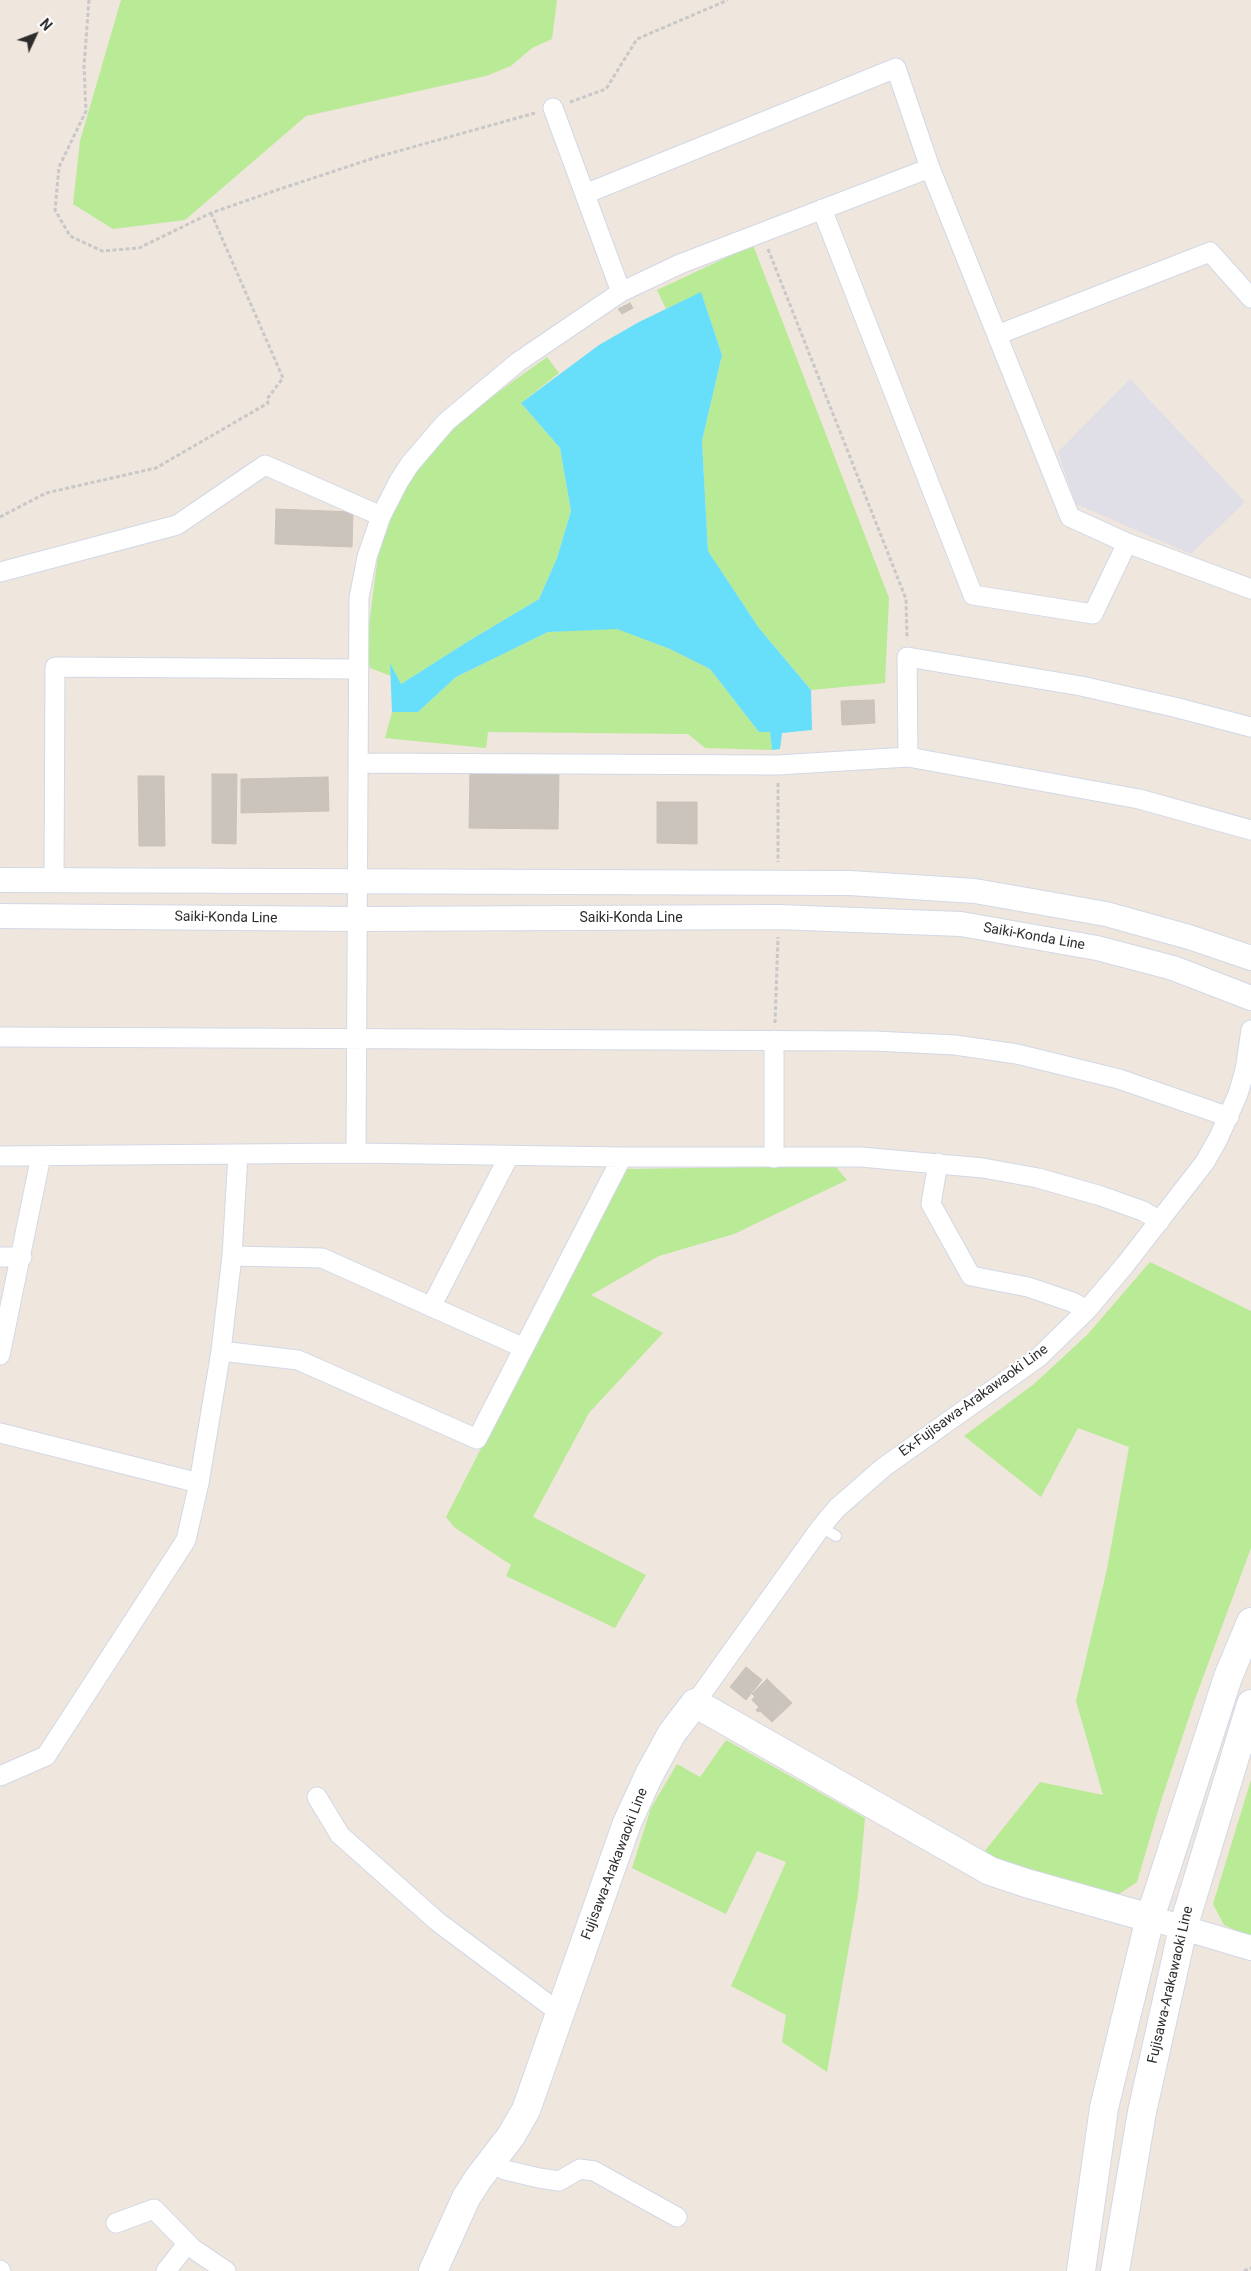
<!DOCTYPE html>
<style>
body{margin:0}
#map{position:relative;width:1251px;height:2271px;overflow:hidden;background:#efe6dd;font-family:Roboto,sans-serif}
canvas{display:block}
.north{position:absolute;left:10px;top:10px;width:50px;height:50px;-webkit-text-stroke:4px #fff;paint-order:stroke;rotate:47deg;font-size:14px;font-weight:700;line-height:20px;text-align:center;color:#2c2c2c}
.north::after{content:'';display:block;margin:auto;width:18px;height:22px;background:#2c2c2c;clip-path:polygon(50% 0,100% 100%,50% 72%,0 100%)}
</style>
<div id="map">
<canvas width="1251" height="2271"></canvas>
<div class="north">N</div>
</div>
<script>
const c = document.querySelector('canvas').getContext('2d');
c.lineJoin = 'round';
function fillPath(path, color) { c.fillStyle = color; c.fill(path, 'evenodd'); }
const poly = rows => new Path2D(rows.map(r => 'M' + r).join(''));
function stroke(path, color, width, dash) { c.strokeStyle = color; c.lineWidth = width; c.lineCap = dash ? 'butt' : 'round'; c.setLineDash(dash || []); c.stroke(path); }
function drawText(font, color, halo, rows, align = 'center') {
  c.font = font + ' Roboto,sans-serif'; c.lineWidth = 4; c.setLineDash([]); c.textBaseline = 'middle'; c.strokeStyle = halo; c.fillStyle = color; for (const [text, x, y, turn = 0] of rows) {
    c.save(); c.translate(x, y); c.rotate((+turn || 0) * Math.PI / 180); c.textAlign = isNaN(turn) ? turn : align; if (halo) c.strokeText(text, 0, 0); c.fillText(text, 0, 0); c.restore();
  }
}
fillPath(poly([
 [1130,379,1245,502,1191,554,1076,504,1058,452]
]), '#e0dee7');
fillPath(poly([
 [121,0,557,0,552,39,532,48,511,66,486,76,306,116,185,220,113,229,73,204,80,141],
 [753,245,889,598,885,683,811,690,759,628,708,551,702,441,722,355,701,293,666,309,657,290],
 [547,357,559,373,521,403,560,448,571,511,557,558,539,599,467,642,401,684,390,665,391,676,370,668,366,648,379,548,403,488,443,437,494,395],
 [617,628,670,649,710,669,759,732,770,732,772,750,705,748,688,734,488,732,486,748,385,738,392,712,418,712,456,677,548,632],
 [835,1166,847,1180,734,1234,659,1256,591,1295,663,1333,589,1413,533,1517,646,1575,615,1628,506,1576,511,1565,454,1527,446,1517,624,1169],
 [1150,1262,1251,1311,1251,1548,1195,1699,1160,1804,1137,1882,1113,1898,1010,1867,984,1852,1040,1782,1103,1795,1076,1701,1107,1569,1129,1447,1078,1428,1041,1497,964,1436,1034,1384,1088,1334],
 [726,1740,865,1818,858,1895,827,2072,782,2042,786,2015,731,1986,786,1862,757,1851,726,1914,632,1868,651,1808,677,1764,700,1777],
 [1251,1780,1251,1937,1224,1925,1213,1904]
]), '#b9ea95');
fillPath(poly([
 [701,292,722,355,702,441,708,551,759,628,811,690,812,730,782,733,780,749,772,750,770,732,759,732,710,669,670,649,617,629,548,632,456,677,418,712,392,712,390,663,401,684,467,642,539,599,557,558,571,511,560,448,521,403,599,345,639,322]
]), '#67dffa');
const building = poly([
 [630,303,633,308,622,314,618,309,630,303],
 [276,509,353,512,352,547,275,544,276,509],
 [874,700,875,723,842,725,841,701,874,700],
 [470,770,559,772,558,829,469,828,470,770],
 [212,774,237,774,236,844,212,843,212,774],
 [138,776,164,776,165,846,139,846,138,776],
 [328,777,329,811,241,813,241,779,328,777],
 [657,802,697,802,697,844,657,843,657,802],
 [746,1667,762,1680,746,1700,730,1687,746,1667],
 [767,1679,792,1703,772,1722,760,1711,758,1712,756,1710,759,1707,752,1700,755,1696,752,1694,767,1679]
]);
fillPath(building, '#cac4bc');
stroke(building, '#cbc2b6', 1);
const service = poly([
 [821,1527,836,1536]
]);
const minor = poly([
 [553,108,621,292],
 [585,194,896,68,930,168,1070,517,1127,543,1251,589],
 [822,209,973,595,1093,614,1127,543],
 [997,335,1210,252,1251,298],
 [0,572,177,525,265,465,381,516],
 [908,757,907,657,1081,686,1174,707,1251,727],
 [358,763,778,765,908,757,1139,799,1251,830],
 [54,880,55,667,357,669],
 [0,1037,874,1041,955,1045,1017,1054,1119,1079,1229,1117],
 [356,1153,359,598,367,557,381,516,399,481,410,464,446,422,518,362,621,292,680,264,930,168],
 [0,1156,356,1153,622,1157,861,1157,983,1168,1038,1178,1101,1196,1143,1211,1160,1221],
 [774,1158,774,1040],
 [938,1163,931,1204,971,1276,1028,1287,1072,1302,1087,1310],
 [232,1256,322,1258,524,1348],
 [0,1257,22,1257],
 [431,1307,509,1156],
 [221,1351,298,1360,477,1439,622,1157],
 [0,1355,41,1156],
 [0,1433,199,1483],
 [695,1703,821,1527,837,1508,884,1467,1039,1357,1087,1310,1125,1265,1205,1162,1218,1139,1238,1094,1245,1070,1251,1030],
 [0,1776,46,1756,186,1540,199,1483,221,1351,232,1256,238,1154],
 [317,1797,340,1835,438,1922,560,2013],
 [491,2162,505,2170,539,2178,559,2181,580,2169,594,2171,677,2217],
 [116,2223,154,2209,192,2248,226,2271],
 [0,2270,1,2271],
 [166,2271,187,2244]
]);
const tertiary = poly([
 [0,880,850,883,975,891,1106,914,1189,937,1251,958],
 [0,916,357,919,778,917,961,924,1097,948,1173,968,1251,998],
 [1150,1918,1251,1948]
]);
const secondary = poly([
 [433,2271,466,2198,478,2179,511,2136,526,2110,627,1823,649,1775,672,1733,695,1703,990,1871,1026,1883,1150,1918],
 [1081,2271,1104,2108,1150,1918,1228,1677,1251,1622],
 [1115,2271,1142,2112,1183,1928,1251,1704]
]);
stroke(service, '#d2d8e6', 12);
stroke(minor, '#d2d8e6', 21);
stroke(tertiary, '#d2d8e6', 26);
stroke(secondary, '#d2d8e6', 30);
stroke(poly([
 [89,0,84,66,86,111,59,167,55,210,70,236,102,251,139,248,211,213,277,190,377,157,535,113],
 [570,102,606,89,637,39,728,0],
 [768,249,906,599,907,639],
 [0,517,46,493,156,468,268,403,267,399,283,378,211,213],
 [778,783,778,862],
 [775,1023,778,937],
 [1244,2271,1251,2268]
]), '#c8c8c8', 3, [4, 2.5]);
stroke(service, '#fff', 10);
stroke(minor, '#fff', 19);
stroke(tertiary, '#fff', 24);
stroke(secondary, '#fff', 28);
drawText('14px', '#2c2c2c', '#fff', [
 ["Saiki-Konda Line",226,918,1],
 ["Saiki-Konda Line",631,918],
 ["Saiki-Konda Line",1034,937,10],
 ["Ex-Fujisawa-Arakawaoki Line",974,1401,-36],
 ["Fujisawa-Arakawaoki Line",615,1864,-69],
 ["Fujisawa-Arakawaoki Line",1171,1985,-77]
]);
</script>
